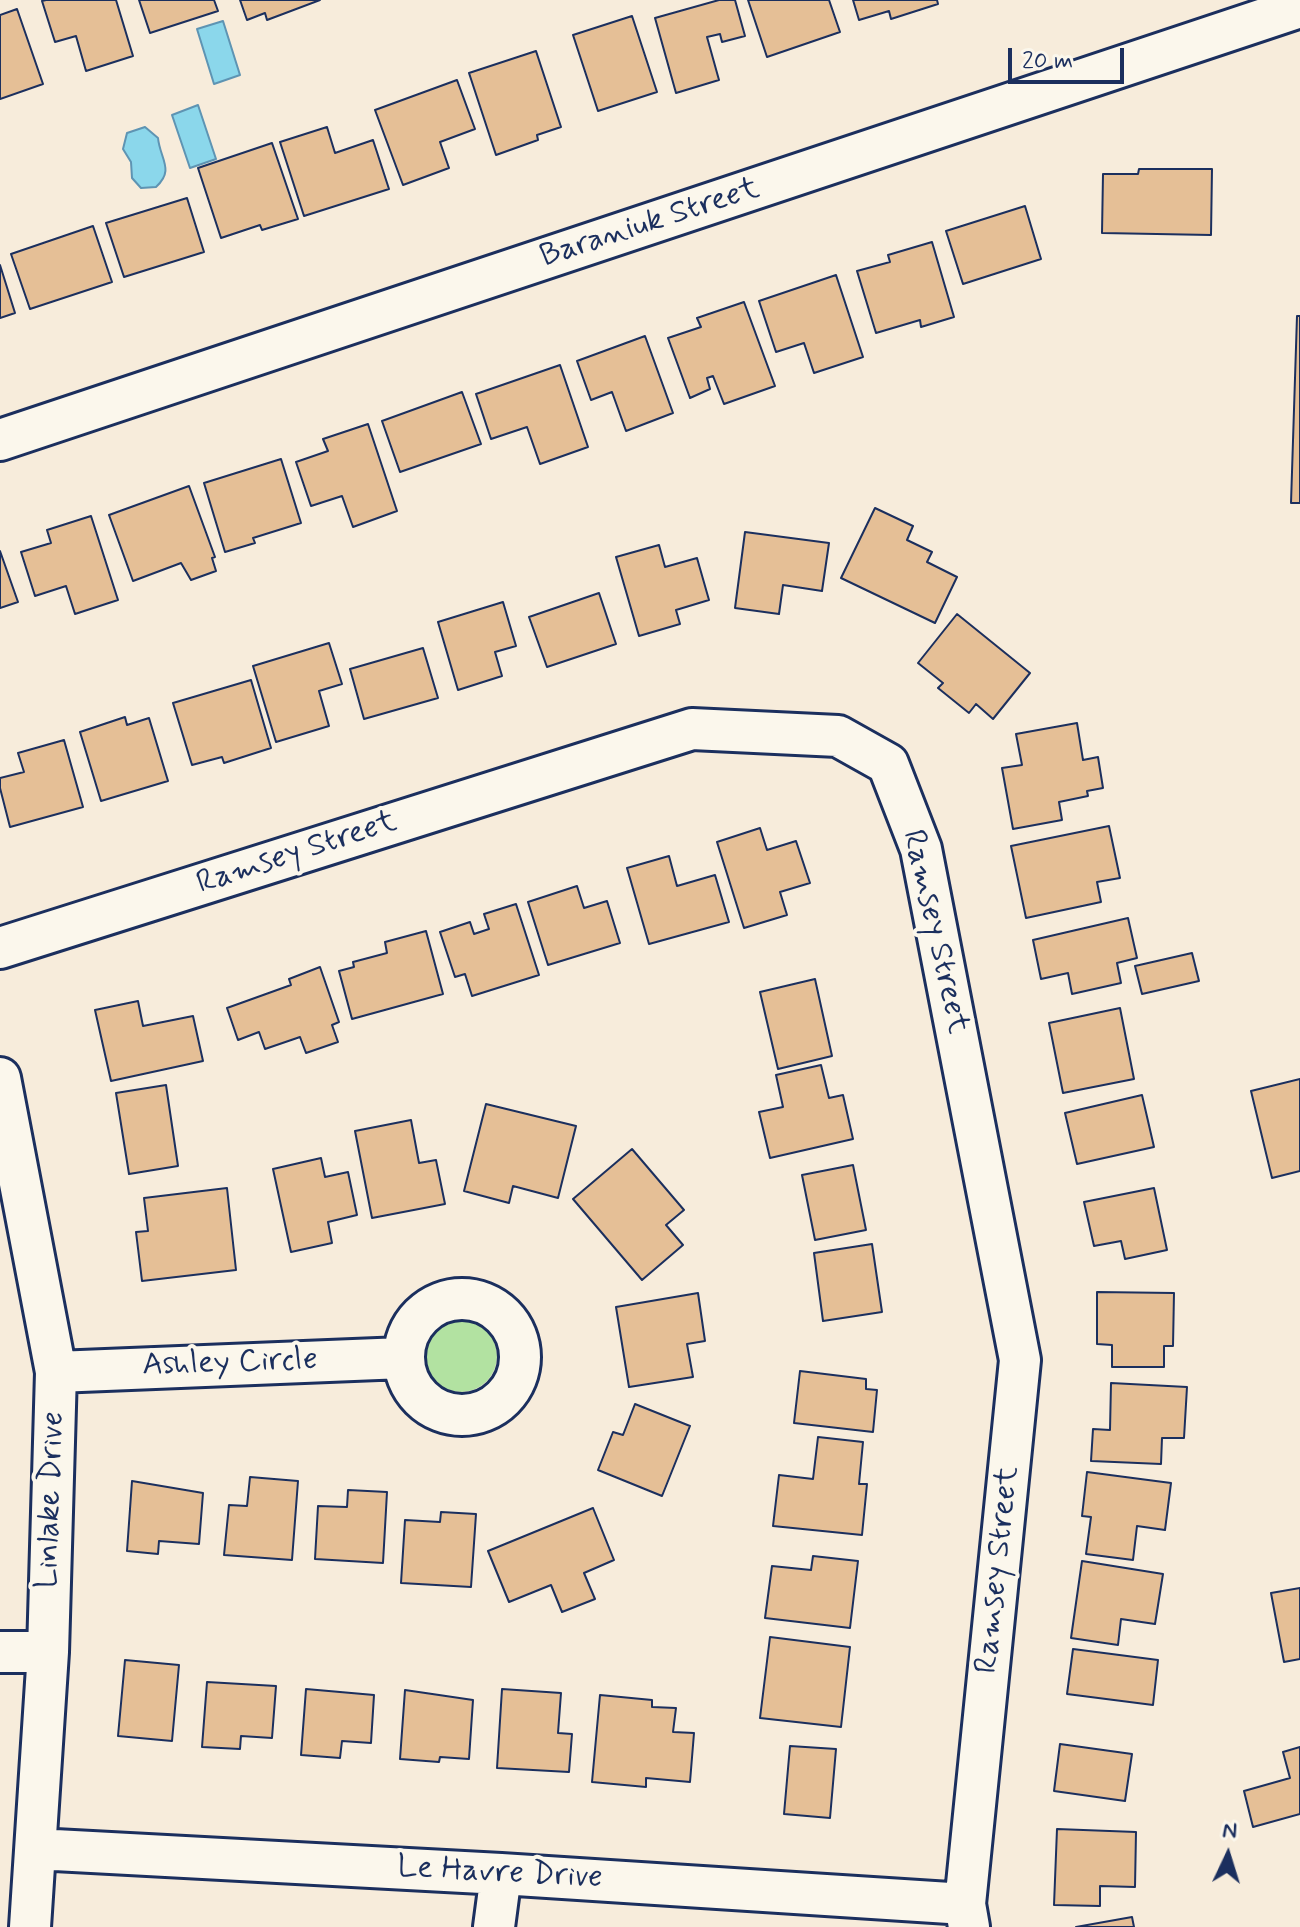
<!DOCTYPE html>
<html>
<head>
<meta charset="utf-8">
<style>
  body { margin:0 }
  #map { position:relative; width:1300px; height:1927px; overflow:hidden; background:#f7ecdb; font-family:Mynerve,sans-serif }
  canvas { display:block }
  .north { position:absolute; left:1188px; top:1815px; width:80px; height:80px; -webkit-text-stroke:6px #fbf7ec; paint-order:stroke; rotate:4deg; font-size:22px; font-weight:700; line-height:32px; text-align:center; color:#1b2f5e }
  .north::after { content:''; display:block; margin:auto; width:28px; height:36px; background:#1b2f5e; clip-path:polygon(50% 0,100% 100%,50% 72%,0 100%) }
  .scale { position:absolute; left:1008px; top:48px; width:116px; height:36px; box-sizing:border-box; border:4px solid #1b2f5e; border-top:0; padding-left:10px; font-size:24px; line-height:28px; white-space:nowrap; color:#1b2f5e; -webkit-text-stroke:6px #fbf7ec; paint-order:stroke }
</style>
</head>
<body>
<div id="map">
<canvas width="1300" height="1927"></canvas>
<div class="north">N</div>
<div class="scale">20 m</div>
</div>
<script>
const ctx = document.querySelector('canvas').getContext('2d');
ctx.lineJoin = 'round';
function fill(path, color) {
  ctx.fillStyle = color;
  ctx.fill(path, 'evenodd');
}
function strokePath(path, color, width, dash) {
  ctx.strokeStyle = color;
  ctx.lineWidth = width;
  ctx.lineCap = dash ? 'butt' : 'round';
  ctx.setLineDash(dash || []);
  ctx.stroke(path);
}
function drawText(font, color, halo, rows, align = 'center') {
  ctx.font = font + ' Mynerve,sans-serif';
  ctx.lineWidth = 8;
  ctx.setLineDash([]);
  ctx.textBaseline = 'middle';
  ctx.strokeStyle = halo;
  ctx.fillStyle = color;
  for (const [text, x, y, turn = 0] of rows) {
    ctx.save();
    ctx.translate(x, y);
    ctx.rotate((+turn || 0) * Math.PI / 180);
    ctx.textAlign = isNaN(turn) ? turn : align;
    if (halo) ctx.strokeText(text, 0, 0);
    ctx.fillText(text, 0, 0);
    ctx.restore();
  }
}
const green = new Path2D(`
  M425 1356a36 36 0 1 1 72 0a36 36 0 1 1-72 0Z`);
const water = new Path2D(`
  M 223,21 L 240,75 L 214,84 L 197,29 Z
  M 198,105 L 216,159 L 190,168 L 172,115 Z
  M 145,127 L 158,138 C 160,159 175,170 156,187 L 141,188 L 132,178 L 131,162 L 123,149 L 127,133 Z`);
const building = new Path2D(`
  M 46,0 L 116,0 L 133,56 L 86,71 L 76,36 L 55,42 L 42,1 Z
  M 139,0 L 214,0 L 218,11 L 150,33 Z
  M 240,0 L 320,0 L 267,20 L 265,13 L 247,20 Z
  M 719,0 L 735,0 L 745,36 L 722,42 L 720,34 L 707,37 L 719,80 L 676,93 L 655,18 Z
  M 748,0 L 829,0 L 840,32 L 767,57 Z
  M 853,0 L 937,0 L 938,4 L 891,19 L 889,11 L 859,20 Z
  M 17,9 L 43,84 L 0,99 L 0,15 Z
  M 632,16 L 657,92 L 598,111 L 573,35 Z
  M 536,51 L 561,127 L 537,135 L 538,140 L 496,155 L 469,73 Z
  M 457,80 L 475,129 L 440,142 L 449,168 L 403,185 L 375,110 Z
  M 327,127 L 335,153 L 373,140 L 389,189 L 304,216 L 280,142 Z
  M 272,143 L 298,219 L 262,230 L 260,225 L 221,238 L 198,168 Z
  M 1139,169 L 1212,169 L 1211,235 L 1102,233 L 1103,174 L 1138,174 Z
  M 187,198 L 204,252 L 124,277 L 106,223 Z
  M 1025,206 L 1041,259 L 963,284 L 946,231 Z
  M 93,226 L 112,282 L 30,309 L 11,254 Z
  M 932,242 L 954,317 L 921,327 L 920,320 L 876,333 L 857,271 L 890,262 L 888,255 Z
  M 0,265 L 15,313 L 0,318 Z
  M 836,275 L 863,357 L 814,373 L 804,343 L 776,352 L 759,301 Z
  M 744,302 L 775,386 L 724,404 L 713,376 L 707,378 L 710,389 L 690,398 L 668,338 L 701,327 L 697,318 Z
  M 1297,316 L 1300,316 L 1300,503 L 1291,503 Z
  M 645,336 L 673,413 L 626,431 L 612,392 L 591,400 L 577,361 Z
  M 560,365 L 588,447 L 540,464 L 527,427 L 491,439 L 476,394 Z
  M 462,392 L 481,444 L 400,472 L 382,421 Z
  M 368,424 L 397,511 L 353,527 L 342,496 L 311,506 L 296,462 L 328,451 L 323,439 Z
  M 281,459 L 301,523 L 253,538 L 255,543 L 225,552 L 204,483 Z
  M 189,486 L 215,557 L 212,558 L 216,571 L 191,580 L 181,563 L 133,581 L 109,515 Z
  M 875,508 L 913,526 L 907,540 L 932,552 L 927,562 L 957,577 L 935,623 L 841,578 Z
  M 91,516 L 118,600 L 75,614 L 66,586 L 35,596 L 21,552 L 51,543 L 47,530 Z
  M 745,532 L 829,543 L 822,591 L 783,585 L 779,614 L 735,608 Z
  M 659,545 L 665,567 L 697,558 L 709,600 L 676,610 L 680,624 L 639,636 L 616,557 Z
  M 0,551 L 18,602 L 0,608 Z
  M 599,593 L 616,644 L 547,667 L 529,617 Z
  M 503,602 L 516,646 L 495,652 L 502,676 L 458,690 L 438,622 Z
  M 957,614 L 1030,673 L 993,719 L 976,704 L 969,713 L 938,688 L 943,683 L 918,663 Z
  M 329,643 L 342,684 L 319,691 L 329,726 L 276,742 L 253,666 Z
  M 423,648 L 438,698 L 364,719 L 350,669 Z
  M 251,680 L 271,748 L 224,763 L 222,757 L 192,765 L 173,703 Z
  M 125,717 L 127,725 L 149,718 L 168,781 L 101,801 L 80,732 Z
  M 1077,723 L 1083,760 L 1098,757 L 1103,788 L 1087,791 L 1088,796 L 1059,802 L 1062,820 L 1013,829 L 1002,768 L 1022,765 L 1016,734 Z
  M 64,740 L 83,807 L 10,827 L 0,788 L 0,778 L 24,772 L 18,753 Z
  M 1109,826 L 1120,878 L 1097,882 L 1101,902 L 1026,918 L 1011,846 Z
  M 760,828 L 767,850 L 796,841 L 810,883 L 780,892 L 787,915 L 744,928 L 717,842 Z
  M 669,856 L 677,886 L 715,875 L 729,922 L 649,944 L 627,868 Z
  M 577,886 L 584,908 L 607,901 L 620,943 L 548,965 L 528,902 Z
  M 516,904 L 539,975 L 472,996 L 465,974 L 455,977 L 440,932 L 470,922 L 474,934 L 489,929 L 484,914 Z
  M 1128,918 L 1137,958 L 1117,963 L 1121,983 L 1072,994 L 1068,973 L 1041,979 L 1033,940 Z
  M 426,931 L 443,994 L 352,1019 L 339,971 L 354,967 L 353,962 L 387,953 L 385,942 Z
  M 1192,953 L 1199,981 L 1142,994 L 1135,966 Z
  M 320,967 L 339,1022 L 332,1025 L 338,1042 L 306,1053 L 300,1037 L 265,1049 L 259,1032 L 238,1040 L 227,1008 L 291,985 L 289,979 Z
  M 815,979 L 832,1056 L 778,1069 L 760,992 Z
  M 138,1001 L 143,1026 L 193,1016 L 203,1061 L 111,1081 L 95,1010 Z
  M 1120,1008 L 1134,1079 L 1063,1093 L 1049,1023 Z
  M 821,1065 L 829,1098 L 843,1095 L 853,1139 L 770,1158 L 759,1112 L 783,1107 L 776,1075 Z
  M 1300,1079 L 1300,1171 L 1272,1178 L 1251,1091 Z
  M 166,1085 L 178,1166 L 129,1174 L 116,1093 Z
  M 1142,1095 L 1154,1147 L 1077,1164 L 1065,1113 Z
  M 486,1104 L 576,1126 L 558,1198 L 513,1186 L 509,1203 L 464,1191 Z
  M 411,1120 L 419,1163 L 436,1160 L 445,1204 L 372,1218 L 355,1131 Z
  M 632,1149 L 684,1210 L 666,1225 L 683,1245 L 642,1280 L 573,1199 Z
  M 321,1158 L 325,1177 L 348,1172 L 357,1215 L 328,1222 L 332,1243 L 291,1252 L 273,1169 Z
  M 853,1165 L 866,1230 L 815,1240 L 802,1175 Z
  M 227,1188 L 236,1270 L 142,1281 L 136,1232 L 148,1231 L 144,1198 Z
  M 1154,1188 L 1167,1250 L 1125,1259 L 1121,1241 L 1094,1246 L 1084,1202 Z
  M 872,1244 L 882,1312 L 823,1321 L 814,1253 Z
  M 1097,1292 L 1174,1293 L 1173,1346 L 1164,1346 L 1164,1367 L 1112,1367 L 1112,1345 L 1097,1344 Z
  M 698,1293 L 705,1341 L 687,1344 L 693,1377 L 629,1387 L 616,1307 Z
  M 800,1371 L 866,1379 L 866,1389 L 877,1390 L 873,1432 L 794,1423 Z
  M 1111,1383 L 1187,1387 L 1184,1438 L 1162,1438 L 1161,1464 L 1091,1461 L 1093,1429 L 1110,1430 Z
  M 635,1404 L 690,1426 L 662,1496 L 598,1470 L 613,1432 L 623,1435 Z
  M 818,1437 L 863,1442 L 859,1484 L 867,1484 L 862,1535 L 773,1526 L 779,1475 L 813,1479 Z
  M 1087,1472 L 1171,1483 L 1165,1530 L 1137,1526 L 1133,1560 L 1086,1554 L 1091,1517 L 1082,1516 Z
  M 250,1477 L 298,1481 L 292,1560 L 224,1555 L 229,1505 L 247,1506 Z
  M 132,1481 L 203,1493 L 199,1544 L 159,1541 L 158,1554 L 127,1551 Z
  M 348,1490 L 387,1492 L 383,1563 L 315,1559 L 318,1506 L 347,1507 Z
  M 593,1508 L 614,1560 L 584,1573 L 595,1599 L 562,1612 L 551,1585 L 509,1602 L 488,1551 Z
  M 441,1512 L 476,1514 L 471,1587 L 401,1583 L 405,1520 L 440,1522 Z
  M 813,1556 L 858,1561 L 850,1628 L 765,1618 L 772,1566 L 811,1570 Z
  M 1082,1561 L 1163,1574 L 1155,1624 L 1121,1619 L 1118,1645 L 1071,1638 Z
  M 1300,1588 L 1300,1659 L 1284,1662 L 1271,1593 Z
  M 770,1637 L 850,1647 L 841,1727 L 760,1718 Z
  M 1073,1649 L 1158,1660 L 1153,1705 L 1067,1694 Z
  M 125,1660 L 179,1665 L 172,1741 L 118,1736 Z
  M 207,1682 L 276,1686 L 272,1738 L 241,1736 L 240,1749 L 202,1747 Z
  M 306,1689 L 374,1695 L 371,1743 L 342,1741 L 340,1758 L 301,1755 Z
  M 502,1689 L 561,1693 L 558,1733 L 572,1734 L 569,1772 L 497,1768 Z
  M 405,1690 L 473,1700 L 469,1759 L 440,1757 L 439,1762 L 400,1759 Z
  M 600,1695 L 652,1700 L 652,1707 L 676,1708 L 673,1732 L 694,1733 L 690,1782 L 646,1778 L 646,1787 L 592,1782 Z
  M 1060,1744 L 1132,1754 L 1125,1801 L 1054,1791 Z
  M 790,1746 L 836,1749 L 830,1818 L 784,1814 Z
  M 1300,1747 L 1300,1814 L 1253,1827 L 1244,1791 L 1290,1778 L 1283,1752 Z
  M 1057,1829 L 1136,1832 L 1135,1887 L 1100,1886 L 1100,1906 L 1054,1905 Z
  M 1132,1917 L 1134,1927 L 1076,1927 Z`);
const minor = new Path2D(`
  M 0,440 L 1300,7
  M 0,948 L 692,729 L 838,736 L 888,764 L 921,849 L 1020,1360 L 965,1904 L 969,1927
  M 0,1078 L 56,1372 L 48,1652 L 30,1927
  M404 1357a58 58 0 1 1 116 0a58 58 0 1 1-116 0Z
  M 56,1372 L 403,1358
  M 0,1652 L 48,1652
  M 36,1849 L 501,1874 L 965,1904
  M 494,1927 L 501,1874`);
const streetNames = [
  ["Baraniuk Street",650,224,-18],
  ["Ramsey Street",297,854,-18],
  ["Ramsey Street",934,932,77],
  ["Ashley Circle",230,1364,-2],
  ["Linlake Drive",52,1500,-88],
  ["Ramsey Street",999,1570,-84],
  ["Le Havre Drive",500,1874,3]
];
fill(green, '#b2e2a1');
fill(water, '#8bd7eb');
strokePath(water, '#5e94b3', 2);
fill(building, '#e5bf96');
strokePath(building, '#1b2f5e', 2);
strokePath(minor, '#1b2f5e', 46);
strokePath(minor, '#fbf7ec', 40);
drawText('32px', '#1b2f5e', '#fbf7ec', streetNames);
</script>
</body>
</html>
